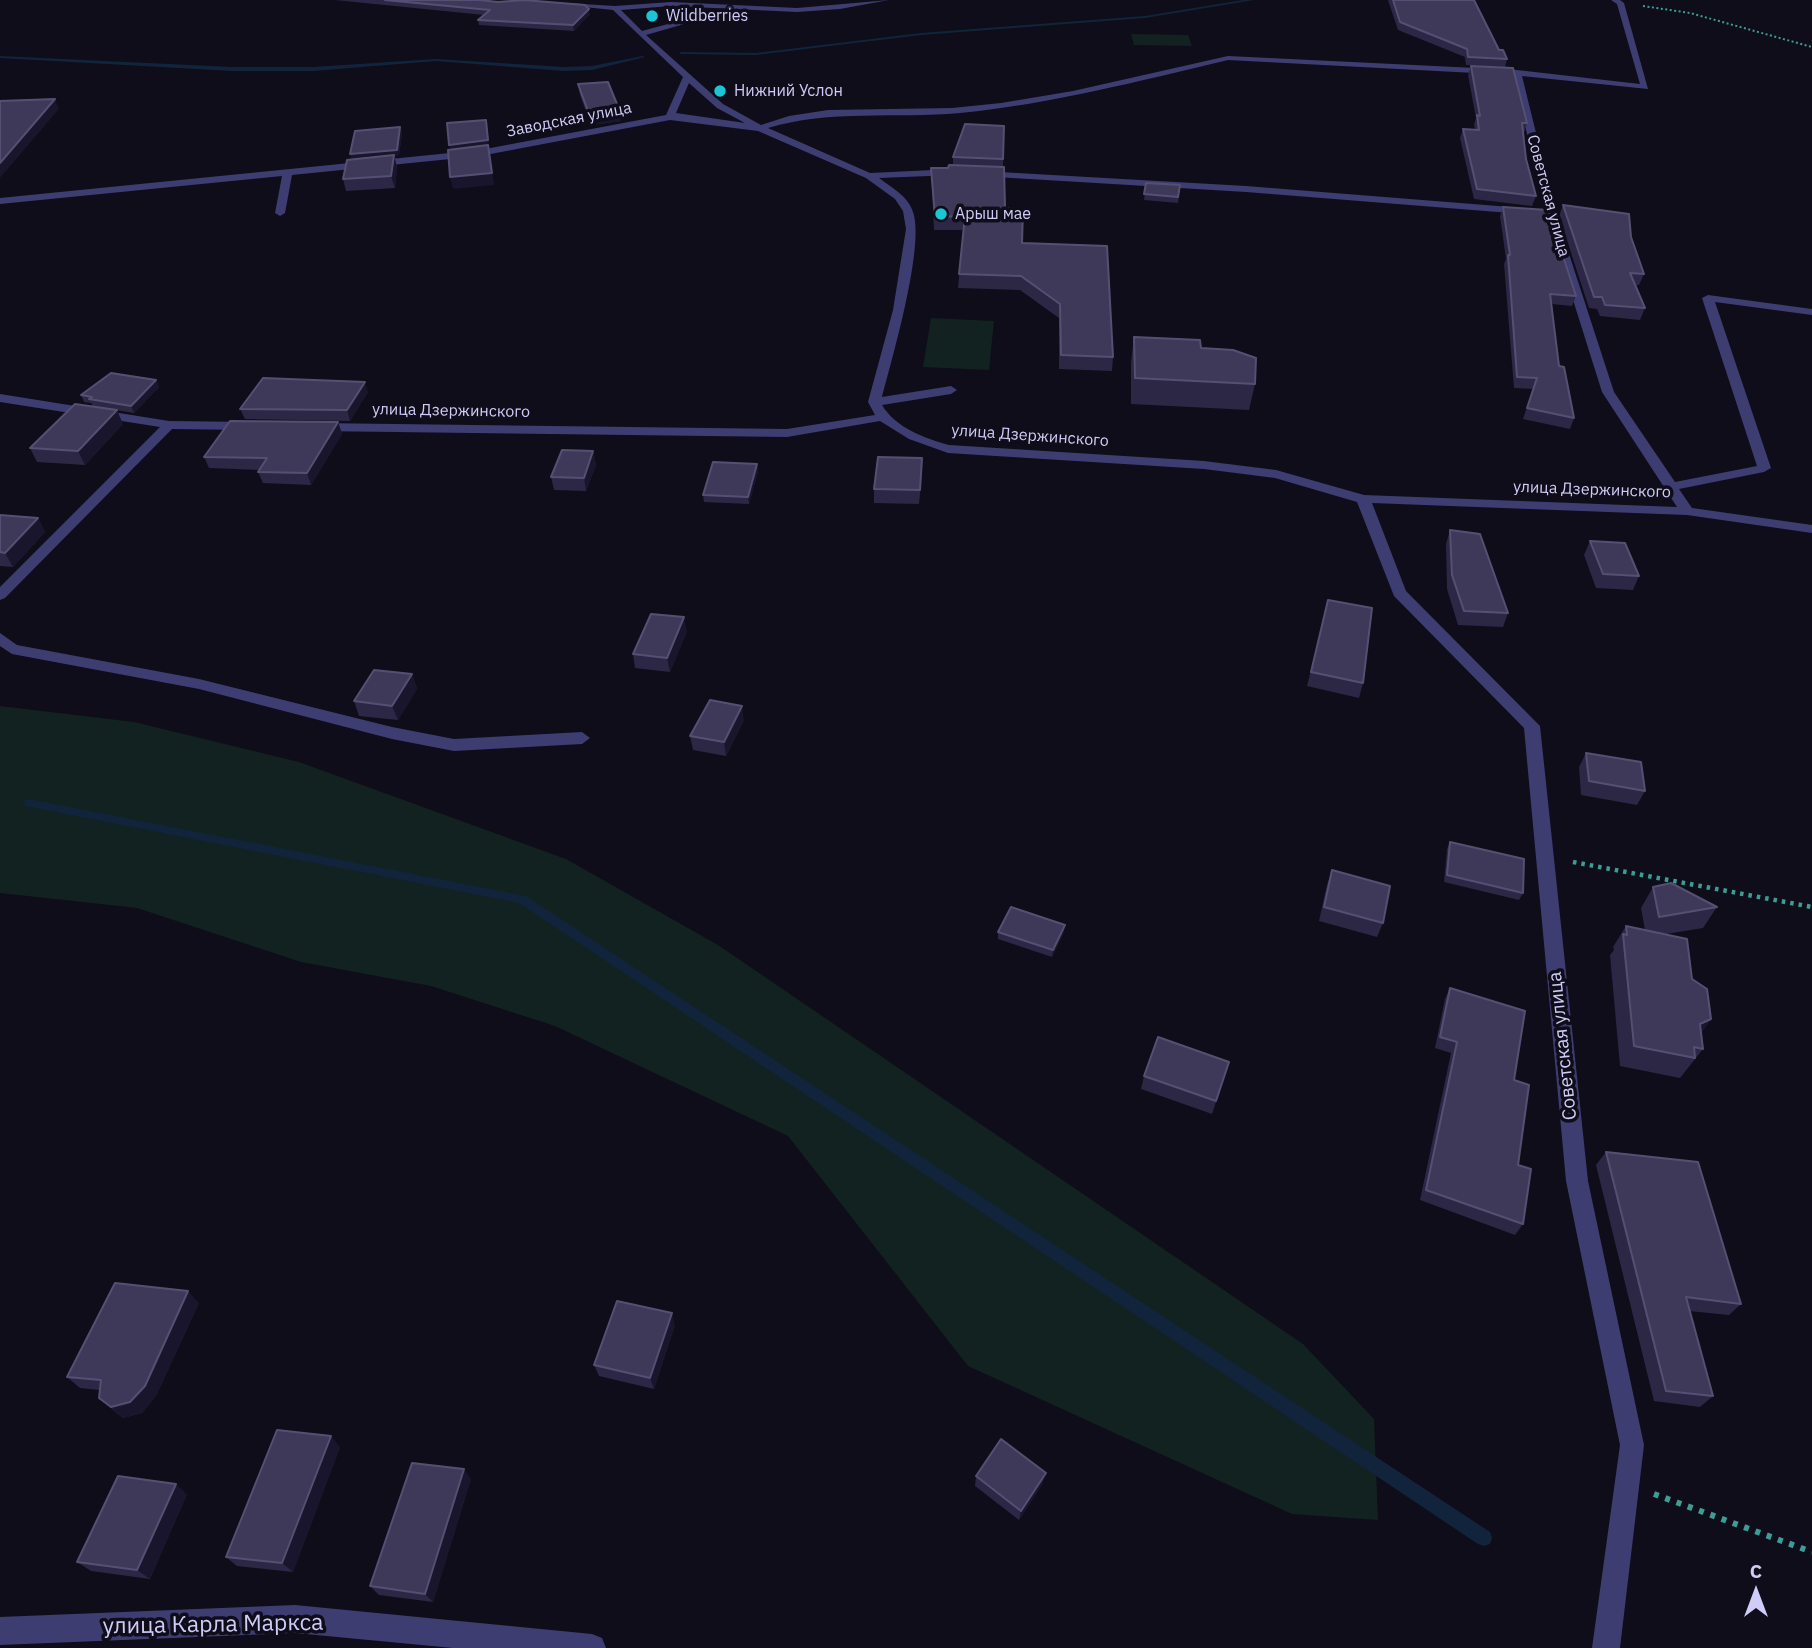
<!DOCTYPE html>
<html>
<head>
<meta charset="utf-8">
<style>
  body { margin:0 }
  #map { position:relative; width:1812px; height:1648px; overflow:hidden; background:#0f0d19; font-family:"IBM Plex Sans",sans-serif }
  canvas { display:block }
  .north { position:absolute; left:1721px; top:1557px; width:70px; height:70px; -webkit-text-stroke:5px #0f0d19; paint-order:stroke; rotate:0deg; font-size:19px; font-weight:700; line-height:28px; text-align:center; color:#d0ccf8 }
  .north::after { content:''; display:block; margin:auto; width:24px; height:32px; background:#d0ccf8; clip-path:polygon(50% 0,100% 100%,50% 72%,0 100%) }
</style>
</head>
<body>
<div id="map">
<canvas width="1812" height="1648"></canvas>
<div class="north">С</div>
</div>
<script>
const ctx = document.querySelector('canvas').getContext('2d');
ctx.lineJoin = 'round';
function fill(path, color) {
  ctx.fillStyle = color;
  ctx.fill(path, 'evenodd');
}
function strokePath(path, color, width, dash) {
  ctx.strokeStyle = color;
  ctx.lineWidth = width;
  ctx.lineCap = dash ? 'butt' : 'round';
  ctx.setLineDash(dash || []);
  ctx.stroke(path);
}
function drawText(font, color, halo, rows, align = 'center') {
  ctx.font = font + ' "IBM Plex Sans",sans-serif';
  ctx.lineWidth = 7;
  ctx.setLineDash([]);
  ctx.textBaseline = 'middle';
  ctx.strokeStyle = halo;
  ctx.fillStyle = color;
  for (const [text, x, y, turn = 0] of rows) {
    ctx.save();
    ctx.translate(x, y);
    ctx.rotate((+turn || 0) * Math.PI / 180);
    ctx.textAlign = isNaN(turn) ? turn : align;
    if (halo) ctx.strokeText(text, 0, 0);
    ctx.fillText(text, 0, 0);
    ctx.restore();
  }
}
const green = new Path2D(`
  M 1131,34 L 1188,35 L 1192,46 L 1134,45 Z
  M 931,318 L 994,321 L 989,370 L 923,367 Z
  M 0,706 L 134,722 L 299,762 L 566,859 L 718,945 L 1303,1344 L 1374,1419 L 1378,1520 L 1292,1514 L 968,1366 L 788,1136 L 555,1026 L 431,986 L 301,962 L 137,908 L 0,893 Z`);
const stream = new Path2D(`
  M 1243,0 L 1254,0 L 1145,18 L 921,35 L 756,55 L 681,54 L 679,53 L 681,52 L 756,53 L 921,33 L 1145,16 Z
  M 0,56 L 232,67 L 313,67 L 436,59 L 564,67 L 592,66 L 643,56 L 645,57 L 592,70 L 564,71 L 436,61 L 313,71 L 232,71 L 0,58 Z
  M 29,799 L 526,896 L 1490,1532 L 1492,1538 L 1490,1544 L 1484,1546 L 1478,1544 L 519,903 L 25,806 L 24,803 L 25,800 Z`);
const pathFar2 = new Path2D(`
  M 1643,6 L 1690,13 L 1812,47`);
const pathFar1 = new Path2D(`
  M 1573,862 L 1812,907`);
const path = new Path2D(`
  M 1654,1494 L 1812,1552`);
const minor = new Path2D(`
  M 516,0 L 615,6 L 671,2 L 797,8 L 889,0 L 840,9 L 797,12 L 671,6 L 621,10 L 642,31 L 716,11 L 716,15 L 646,35 L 723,104 L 761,125 L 789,116 L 828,110 L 952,108 L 1001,103 L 1073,91 L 1228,56 L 1517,70 L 1640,84 L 1617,4 L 1611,0 L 1620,0 L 1624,3 L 1648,89 L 1522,76 L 1556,214 L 1614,392 L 1675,482 L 1757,466 L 1702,298 L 1708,295 L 1812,309 L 1812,315 L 1715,302 L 1771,468 L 1764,472 L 1679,489 L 1692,508 L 1812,525 L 1812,533 L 1687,515 L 1372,503 L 1406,591 L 1540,726 L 1588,1181 L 1644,1445 L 1620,1648 L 1592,1648 L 1620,1445 L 1566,1181 L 1524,728 L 1394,596 L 1357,502 L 1275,478 L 1204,469 L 948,453 L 909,439 L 880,421 L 787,437 L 316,431 L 310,427 L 316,423 L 787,429 L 875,415 L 868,402 L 893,310 L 906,229 L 903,211 L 895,199 L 866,178 L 758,131 L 670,120 L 480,156 L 292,175 L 285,213 L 280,216 L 275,213 L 282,176 L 0,204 L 0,198 L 480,150 L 666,115 L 683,77 L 613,10 ZM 1228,60 L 1513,75 L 1546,214 L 1602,392 L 1677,507 L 1364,495 L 1276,470 L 1204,461 L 949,445 C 924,438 896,428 882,405 L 951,394 L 957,390 L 951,386 L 882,397 C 892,359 925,246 913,212 C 908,196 892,188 879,178 L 954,175 L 959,172 L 954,169 L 870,173 L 768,128 C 831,109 895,119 960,113 C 1051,104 1139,81 1228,60 ZM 689,83 L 717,108 L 745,123 L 676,113 Z
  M 982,171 L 1246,186 L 1523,208 L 1528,211 L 1523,214 L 1246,192 L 979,176 L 977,174 Z
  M 0,394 L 169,421 L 249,422 L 255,426 L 249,430 L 172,429 L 5,598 L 0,600 L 0,587 L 160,427 L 0,402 Z
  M 0,633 L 17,645 L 199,679 L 392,727 L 454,739 L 582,732 L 590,738 L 582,744 L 454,751 L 392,739 L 199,689 L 12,654 L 0,646 Z
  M 295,1605 L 592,1634 L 602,1638 L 606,1648 L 453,1648 L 295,1633 L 0,1645 L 0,1617 Z`);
const wall = new Path2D(`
  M 335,0 L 479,0 L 590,14 L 574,31 L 479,25 L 478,20 L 484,15 Z
  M 1388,0 L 1474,0 L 1499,50 L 1507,59 L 1505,67 L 1466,65 L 1465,57 L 1398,30 Z
  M 1471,66 L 1527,123 L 1524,133 L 1526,159 L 1536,196 L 1532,206 L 1474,199 L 1460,138 L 1463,129 L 1475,129 L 1474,125 L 1476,118 L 1468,75 Z
  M 578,84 L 621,121 L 591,125 L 580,95 Z
  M 1004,126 L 1003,167 L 1005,208 L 1022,243 L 1113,357 L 1112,371 L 1059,369 L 1059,318 L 1020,290 L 958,288 L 963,230 L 934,230 L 931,168 L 948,168 L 953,165 L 953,157 Z
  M 400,127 L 402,133 L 399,155 L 394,156 L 397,167 L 395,188 L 346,191 L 343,179 L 352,159 L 350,154 Z
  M 1146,183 L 1180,185 L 1178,203 L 1144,200 Z
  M 1563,205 L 1631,237 L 1644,274 L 1639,285 L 1635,285 L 1645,308 L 1640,320 L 1600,316 L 1597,309 L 1589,308 L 1559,216 Z
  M 1503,207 L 1576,296 L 1572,306 L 1552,304 L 1559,366 L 1574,418 L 1570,429 L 1523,419 L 1533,389 L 1514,388 L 1504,264 L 1506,259 L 1500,216 Z
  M 1134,337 L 1201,348 L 1255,384 L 1249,410 L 1131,404 L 1131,362 Z
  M 156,380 L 159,387 L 134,413 L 93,406 L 91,403 L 84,402 L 81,395 Z
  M 368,392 L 350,421 L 245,419 L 240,409 Z
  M 338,422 L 342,434 L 311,485 L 263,483 L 258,472 L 260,470 L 209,468 L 204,457 Z
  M 123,424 L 85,465 L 37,462 L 30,448 Z
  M 593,451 L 596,465 L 586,491 L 554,490 L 551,477 Z
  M 757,464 L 758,471 L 749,504 L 704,502 L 703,495 Z
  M 922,472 L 919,504 L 874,503 L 874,489 Z
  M 0,515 L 38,518 L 45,532 L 13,567 L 0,566 Z
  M 1450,530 L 1508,613 L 1503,627 L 1458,625 L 1447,589 L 1446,544 Z
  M 1590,541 L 1639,576 L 1633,590 L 1596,588 L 1584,555 Z
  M 1328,600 L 1363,683 L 1359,698 L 1307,686 Z
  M 687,631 L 670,672 L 635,668 L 633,654 Z
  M 412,674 L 417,689 L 398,720 L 359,716 L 354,701 Z
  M 744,720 L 726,756 L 693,750 L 690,736 Z
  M 1586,753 L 1645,791 L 1637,805 L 1581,795 L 1579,767 Z
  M 1450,842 L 1523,893 L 1519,900 L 1444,882 L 1447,849 Z
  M 1332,870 L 1383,923 L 1377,937 L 1319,921 L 1327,885 Z
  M 1653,887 L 1717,907 L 1703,928 L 1666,934 L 1692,979 L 1711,1019 L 1701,1033 L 1703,1049 L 1680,1078 L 1620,1066 L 1610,955 L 1614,950 L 1613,947 L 1626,926 L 1645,930 L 1641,908 Z
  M 998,932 L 1064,932 L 1052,957 L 998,939 Z
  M 1450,988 L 1514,1080 L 1518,1165 L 1523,1224 L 1515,1235 L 1420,1200 L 1451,1053 L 1435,1048 L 1445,999 Z
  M 1229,1062 L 1212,1114 L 1141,1089 L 1144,1076 Z
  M 1606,1152 L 1741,1304 L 1729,1315 L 1689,1311 L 1713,1396 L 1700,1407 L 1654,1401 L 1596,1165 Z
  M 199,1303 L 156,1396 L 142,1413 L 123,1418 L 99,1398 L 100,1390 L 80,1388 L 67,1377 Z
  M 675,1325 L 654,1389 L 599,1376 L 594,1365 Z
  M 340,1447 L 293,1572 L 237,1566 L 226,1557 Z
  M 976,1476 L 1043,1483 L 1019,1520 L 975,1486 Z
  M 471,1479 L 433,1602 L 379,1595 L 370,1586 Z
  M 187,1494 L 150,1579 L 91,1571 L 77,1562 Z`);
const shadedWall = new Path2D(`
  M 589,9 L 590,14 L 574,31 L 573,25 Z
  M 55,99 L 59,109 L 0,178 L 0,163 Z
  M 619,109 L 621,121 L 591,125 L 589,114 Z
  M 487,125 L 489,146 L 494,185 L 453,189 L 450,177 L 450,150 L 449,145 Z
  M 400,127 L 402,133 L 399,155 L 394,156 L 397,167 L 395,188 L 391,176 L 352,160 L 350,154 Z
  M 156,380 L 159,387 L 134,413 L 131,406 Z
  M 365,382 L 368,392 L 350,421 L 347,410 Z
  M 117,410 L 123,424 L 85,465 L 78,451 Z
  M 338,422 L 342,434 L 311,485 L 307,473 Z
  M 593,451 L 596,465 L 586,491 L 584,478 Z
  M 757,464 L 758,471 L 749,504 L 748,497 Z
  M 38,518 L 45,532 L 13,567 L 5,553 Z
  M 684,617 L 687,631 L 670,672 L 667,658 Z
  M 412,674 L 417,689 L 398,720 L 392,706 Z
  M 742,706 L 744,720 L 726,756 L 724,742 Z
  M 1065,925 L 1064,932 L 1052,957 L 1053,950 Z
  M 1711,1019 L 1696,1039 L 1700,1024 Z
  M 188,1291 L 199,1303 L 156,1396 L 142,1413 L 123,1418 L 111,1407 Z
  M 672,1313 L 675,1325 L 654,1389 L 650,1378 Z
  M 331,1436 L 340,1447 L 293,1572 L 282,1563 Z
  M 464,1469 L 471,1479 L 433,1602 L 425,1594 Z
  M 1046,1473 L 1043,1483 L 1019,1520 L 1021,1511 Z
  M 176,1484 L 187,1494 L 150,1579 L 137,1570 Z`);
const building = new Path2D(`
  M 385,0 L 479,0 L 498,2 L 524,0 L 585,5 L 589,9 L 573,25 L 478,20 L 490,10 Z
  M 1393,0 L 1474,0 L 1499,50 L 1503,50 L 1507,59 L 1468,57 L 1467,49 L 1400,22 Z
  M 1471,66 L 1513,68 L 1527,123 L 1522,123 L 1526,159 L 1536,196 L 1477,189 L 1463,129 L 1479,130 L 1477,115 L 1480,116 Z
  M 608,82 L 619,109 L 589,114 L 578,84 Z
  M 55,99 L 0,163 L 0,101 Z
  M 486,120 L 488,140 L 449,145 L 447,123 Z
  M 965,124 L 1004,126 L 1003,159 L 953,157 Z
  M 400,127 L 397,150 L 350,154 L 355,131 Z
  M 488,145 L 492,173 L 450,177 L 448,150 Z
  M 394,155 L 391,176 L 343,179 L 347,160 Z
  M 949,165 L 1004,167 L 1005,208 L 1023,209 L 1022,243 L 1107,246 L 1113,357 L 1061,355 L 1060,304 L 1021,276 L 959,274 L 965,216 L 935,217 L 931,168 L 948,168 Z
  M 1146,183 L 1180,185 L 1178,197 L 1144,194 Z
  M 1563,205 L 1629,214 L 1631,237 L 1644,274 L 1630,273 L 1645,308 L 1605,305 L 1602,297 L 1594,297 Z
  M 1503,207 L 1548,210 L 1576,296 L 1550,294 L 1559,366 L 1564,367 L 1574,418 L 1527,408 L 1537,378 L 1517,377 L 1508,255 L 1510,255 Z
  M 1134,337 L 1200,340 L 1201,348 L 1233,350 L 1256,358 L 1255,384 L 1135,378 Z
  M 111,373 L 156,380 L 131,406 L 89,399 L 92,397 L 81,395 Z
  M 263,378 L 365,382 L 347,410 L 240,409 Z
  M 75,404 L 117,410 L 78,451 L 30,448 Z
  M 230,421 L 338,422 L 307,473 L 258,472 L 267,458 L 204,457 Z
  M 562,450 L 593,451 L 584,478 L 551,477 Z
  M 878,457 L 922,458 L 920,490 L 874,489 Z
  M 713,462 L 757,464 L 748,497 L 703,495 Z
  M 0,515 L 38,518 L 5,553 L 0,552 Z
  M 1450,530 L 1480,534 L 1508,613 L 1464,611 L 1452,575 Z
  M 1590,541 L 1625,543 L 1639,576 L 1603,574 Z
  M 1328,600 L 1372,608 L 1363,683 L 1311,672 Z
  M 651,614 L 684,617 L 667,658 L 633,654 Z
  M 374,670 L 412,674 L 392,706 L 354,701 Z
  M 710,700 L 742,706 L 724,742 L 690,736 Z
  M 1586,753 L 1641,762 L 1645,791 L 1589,781 Z
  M 1450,842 L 1524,859 L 1523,893 L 1447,875 Z
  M 1332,870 L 1390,886 L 1383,923 L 1324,907 Z
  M 1671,883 L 1717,907 L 1659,917 L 1653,887 Z
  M 1011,907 L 1065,925 L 1053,950 L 998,932 Z
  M 1626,926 L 1687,939 L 1692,979 L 1707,989 L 1711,1019 L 1700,1024 L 1703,1049 L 1694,1047 L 1695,1058 L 1634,1046 L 1623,934 L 1627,935 Z
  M 1450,988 L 1525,1011 L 1514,1080 L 1529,1085 L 1518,1165 L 1531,1169 L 1523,1224 L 1426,1190 L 1457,1042 L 1440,1037 Z
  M 1158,1037 L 1229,1062 L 1216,1101 L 1144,1076 Z
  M 1606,1152 L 1698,1162 L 1741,1304 L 1686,1297 L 1713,1396 L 1666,1391 Z
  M 115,1283 L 188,1291 L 145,1386 L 130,1402 L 111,1407 L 99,1398 L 101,1380 L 67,1377 Z
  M 617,1301 L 672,1313 L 650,1378 L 594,1365 Z
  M 277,1430 L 331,1436 L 282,1563 L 226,1557 Z
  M 1001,1439 L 1046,1473 L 1021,1511 L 976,1476 Z
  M 412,1463 L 464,1469 L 425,1594 L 370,1586 Z
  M 118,1476 L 176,1484 L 137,1570 L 77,1562 Z`);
const markers = [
  [652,16,7,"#1cc5d4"],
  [720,91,7,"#1cc5d4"],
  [941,214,7,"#1cc5d4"]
];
const farPoinames = [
  ["Wildberries",666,16],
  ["Нижний Услон",734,91],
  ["Арыш мае",955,214]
];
const farStreetnames = [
  ["Заводская улица",569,120,-11],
  ["Советская улица",1548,196,75],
  ["улица Дзержинского",451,411,1],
  ["улица Дзержинского",1030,436,4],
  ["улица Дзержинского",1592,490,2]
];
const streetNames = [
  ["Советская улица",1563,1046,-96]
];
const nearStreetnames = [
  ["улица Карла Маркса",213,1625,-1]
];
fill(green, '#112221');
fill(stream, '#12243c');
strokePath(pathFar2, '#3b9d95', 2, [2, 2.5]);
strokePath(pathFar1, '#3b9d95', 4.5, [3.5, 5]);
strokePath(path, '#3b9d95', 6, [5, 7]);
fill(minor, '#3e3d72');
fill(wall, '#2c2745');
fill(shadedWall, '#19152c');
fill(building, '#3e3959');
strokePath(building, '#555072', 2);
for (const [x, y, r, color] of markers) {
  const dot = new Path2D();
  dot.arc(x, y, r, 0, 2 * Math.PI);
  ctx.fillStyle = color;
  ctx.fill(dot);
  strokePath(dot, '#0f0d19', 2.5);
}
drawText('16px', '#d0ccf8', '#0f0d19', farPoinames, 'left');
drawText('16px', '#d0ccf8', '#0f0d19', farStreetnames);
drawText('19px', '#d0ccf8', '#0f0d19', streetNames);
drawText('23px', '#d0ccf8', '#0f0d19', nearStreetnames);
</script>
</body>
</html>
